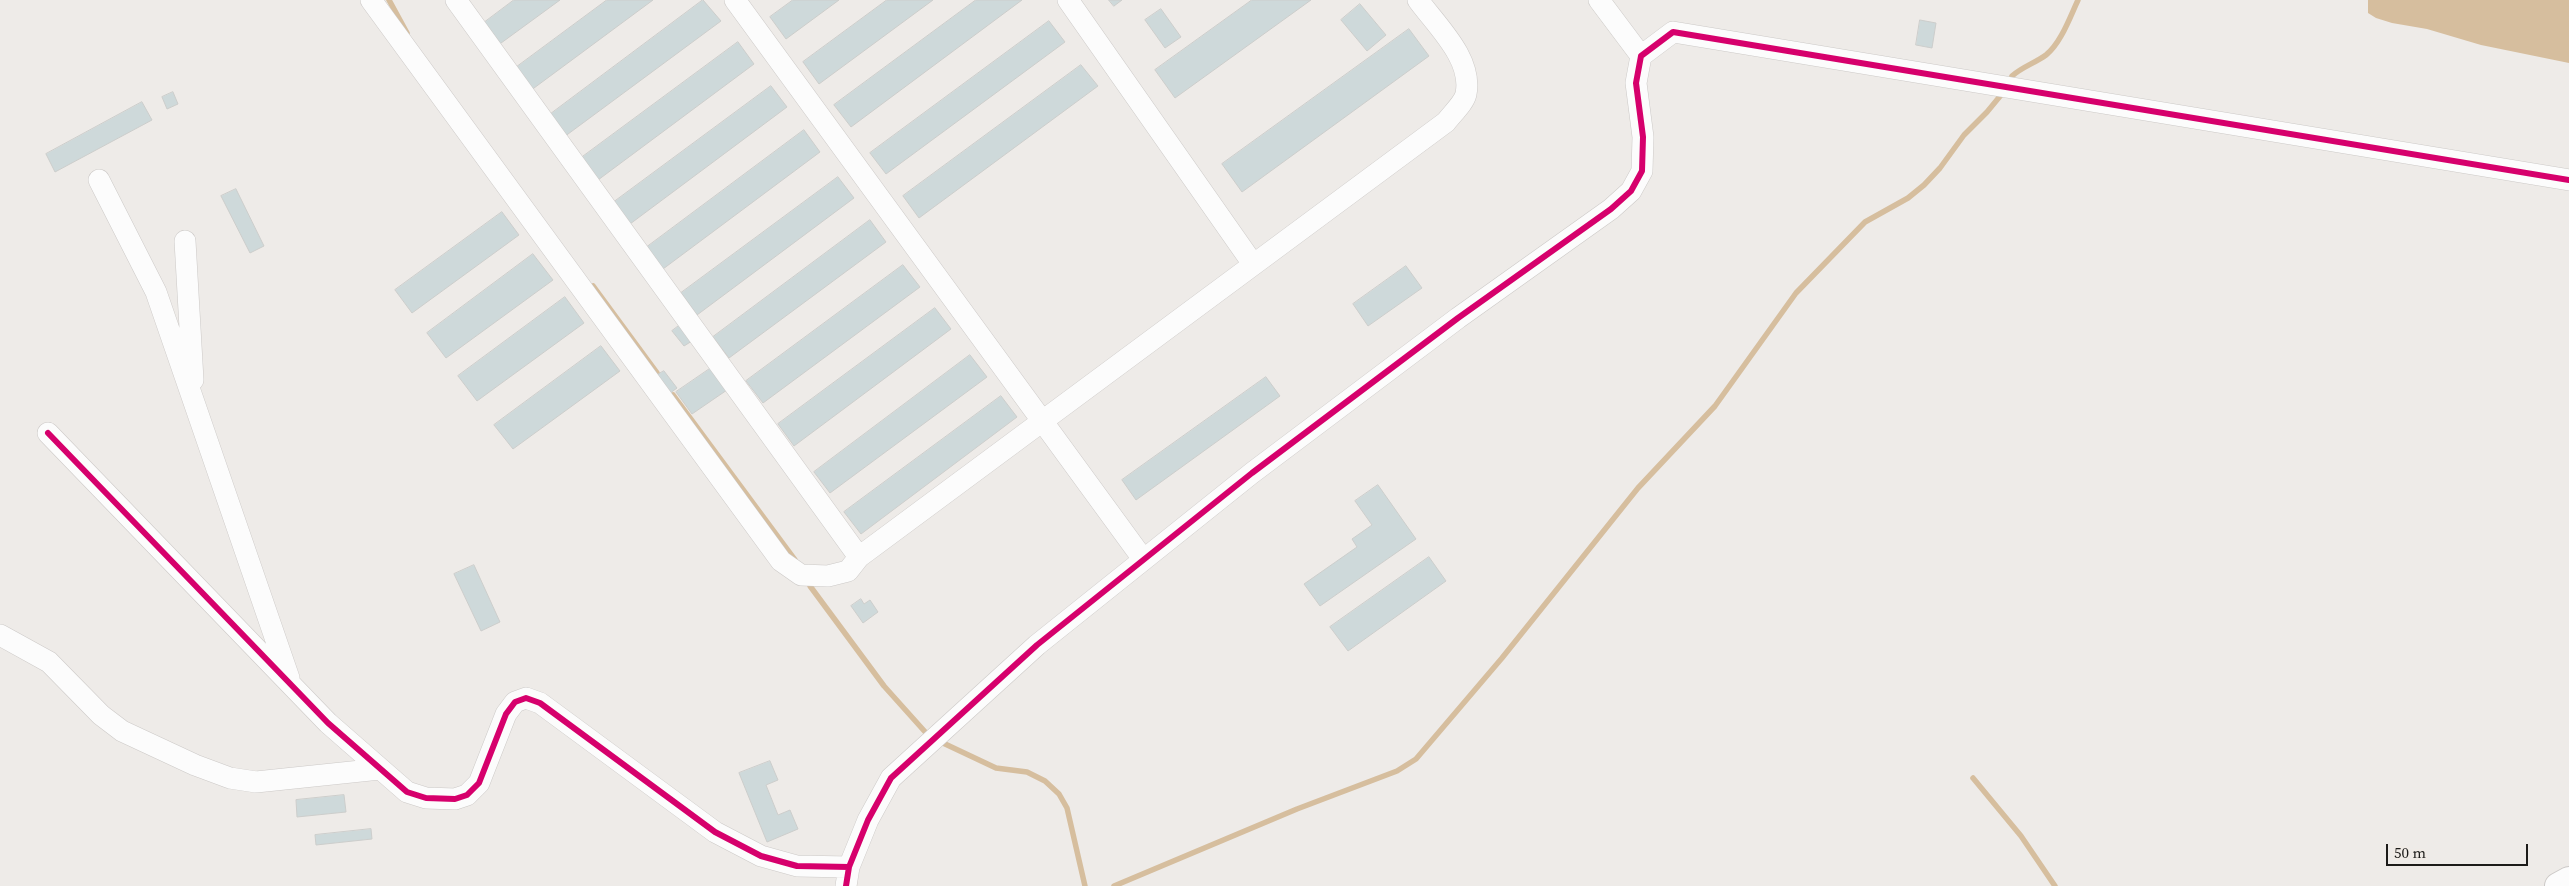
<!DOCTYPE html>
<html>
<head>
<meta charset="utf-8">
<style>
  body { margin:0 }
  #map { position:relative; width:2569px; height:886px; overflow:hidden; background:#eeebe8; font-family:"Source Serif 4",serif }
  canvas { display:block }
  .scale { position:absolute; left:2386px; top:844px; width:142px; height:22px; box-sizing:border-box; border:2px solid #1c1b19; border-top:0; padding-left:6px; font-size:15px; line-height:18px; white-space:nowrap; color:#1c1b19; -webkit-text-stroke:4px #f0ebe6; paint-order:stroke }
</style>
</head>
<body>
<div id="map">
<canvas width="2569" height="886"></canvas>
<div class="scale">50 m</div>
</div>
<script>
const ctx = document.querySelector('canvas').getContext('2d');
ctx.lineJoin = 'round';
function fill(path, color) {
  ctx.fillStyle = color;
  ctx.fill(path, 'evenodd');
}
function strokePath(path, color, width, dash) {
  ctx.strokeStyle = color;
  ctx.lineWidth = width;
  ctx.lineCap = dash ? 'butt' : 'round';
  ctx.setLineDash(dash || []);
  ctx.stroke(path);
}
const water = new Path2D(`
  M 2368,0 L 2569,0 L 2569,63 L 2481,45 L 2427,29 L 2392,23 L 2376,18 L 2368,13 Z`);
const stream = new Path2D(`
  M 389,0 L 407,33
  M 2012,76 C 2022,67 2035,63 2046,55 C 2061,43 2070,17 2078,0
  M 593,286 L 657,373
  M 673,395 L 795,560
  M 810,586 L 884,686 L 927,734
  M 943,743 L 996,768 L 1027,772 L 1045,781 L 1059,794 L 1067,808 L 1085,886
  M 1973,778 L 2021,836 L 2055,886
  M 1114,886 L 1297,809 L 1397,771 L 1416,759 L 1502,658 L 1638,488 L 1715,406 L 1796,293 L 1865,222 L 1908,198 L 1924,185 L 1940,168 L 1964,135 L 1987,112 L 2001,95`);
const building = new Path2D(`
  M 514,0 L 560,0 L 497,46 L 481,25 Z
  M 607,0 L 653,0 L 530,91 L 514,69 Z
  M 703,0 L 721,21 L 564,137 L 548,116 Z
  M 793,0 L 839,0 L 786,39 L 770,17 Z
  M 887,0 L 933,0 L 819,84 L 803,62 Z
  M 976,0 L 1022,0 L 851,127 L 834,105 Z
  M 1109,0 L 1122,0 L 1114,6 Z
  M 1252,0 L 1311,0 L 1175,98 L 1155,70 Z
  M 1360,4 L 1386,35 L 1367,51 L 1341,20 Z
  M 1161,9 L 1181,37 L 1165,48 L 1145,20 Z
  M 1920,20 L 1936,23 L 1932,48 L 1916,45 Z
  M 1049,21 L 1065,42 L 886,174 L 870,153 Z
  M 1409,29 L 1429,56 L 1242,192 L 1222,164 Z
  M 738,42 L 754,64 L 598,180 L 581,158 Z
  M 1081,65 L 1098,86 L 919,218 L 903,196 Z
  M 771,86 L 787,107 L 630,224 L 614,202 Z
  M 173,92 L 178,104 L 167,109 L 162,97 Z
  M 142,102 L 152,120 L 55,172 L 46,154 Z
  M 804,130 L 820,152 L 663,269 L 647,247 Z
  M 838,177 L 854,198 L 697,315 L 681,293 Z
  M 236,189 L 264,246 L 250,253 L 221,196 Z
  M 502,212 L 519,235 L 412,313 L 395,290 Z
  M 870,220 L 886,242 L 729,358 L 713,337 Z
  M 533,254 L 553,280 L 446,358 L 427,333 Z
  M 903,265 L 920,287 L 763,403 L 746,381 Z
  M 1406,266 L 1422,288 L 1368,326 L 1353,304 Z
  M 565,297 L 584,323 L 477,401 L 458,376 Z
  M 935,308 L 951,329 L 794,446 L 778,424 Z
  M 680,325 L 692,341 L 684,346 L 672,331 Z
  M 601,346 L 620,371 L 513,449 L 494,425 Z
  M 970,355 L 987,377 L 830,493 L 814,472 Z
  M 711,368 L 727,390 L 692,414 L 676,392 Z
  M 664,371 L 677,388 L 665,397 L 652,378 Z
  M 1266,377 L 1280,396 L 1136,500 L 1122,480 Z
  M 1001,396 L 1017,417 L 861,534 L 844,512 Z
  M 1378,485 L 1416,539 L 1320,606 L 1304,584 L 1357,547 L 1352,539 L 1372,525 L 1355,501 Z
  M 1429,557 L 1446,581 L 1348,651 L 1330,627 Z
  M 474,565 L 500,622 L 481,631 L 454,574 Z
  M 861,599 L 864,604 L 870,600 L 878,612 L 863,623 L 851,606 Z
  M 770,761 L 778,780 L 766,785 L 778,815 L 790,810 L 798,829 L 767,842 L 739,773 Z
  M 344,795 L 346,812 L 297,817 L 296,800 Z
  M 371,829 L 372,839 L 316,845 L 315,835 Z`);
const minor = new Path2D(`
  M 371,0 L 781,561 L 801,575 L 828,576 L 848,571 L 859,557 L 1446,122 C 1452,114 1464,103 1466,94 C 1473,59 1437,26 1418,0
  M 456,0 L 859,557
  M 735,0 L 1143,559
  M 1068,0 L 1253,264
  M 1599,0 L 1641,56
  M 99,180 L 156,292 L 289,678
  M 185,241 L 193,380
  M 48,433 L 328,723 L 407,792 L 426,798 L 455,799 L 467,795 L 479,783 L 506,714 L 515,702 L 526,698 L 540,703 L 715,832 L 761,856 L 797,866 L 849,867
  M 0,635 L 49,662 L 101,715 L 122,731 L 195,765 L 230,778 L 256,782 L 380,769
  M 846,886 L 849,867 L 868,820 L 891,778 L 1037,645 L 1252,473 L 1458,318 L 1611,209 L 1631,191 L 1642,171 L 1643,137 L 1636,83 L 1641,56 L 1673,32 L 2569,180`);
const major = new Path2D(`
  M 2558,886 L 2569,880`);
const cycleway = new Path2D(`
  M 48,433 L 328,723 L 407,792 L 426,798 L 455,799 L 467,795 L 479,783 L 506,714 L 515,702 L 526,698 L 540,703 L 715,832 L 761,856 L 797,866 L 849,867
  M 846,886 L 849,867 L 868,820 L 891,778 L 1037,645 L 1252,473 L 1458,318 L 1611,209 L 1631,191 L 1642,171 L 1643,137 L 1636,83 L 1641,56 L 1673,32 L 2569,180`);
fill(water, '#d6be9e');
strokePath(stream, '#d6be9e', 5.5);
fill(building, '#ced9da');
strokePath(building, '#cccdcb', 1);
strokePath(minor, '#ccc9c7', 22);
strokePath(major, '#ccc9c7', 28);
strokePath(minor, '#fcfcfc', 21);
strokePath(major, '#fcfcfc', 26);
strokePath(cycleway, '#d6006c', 6);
</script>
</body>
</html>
